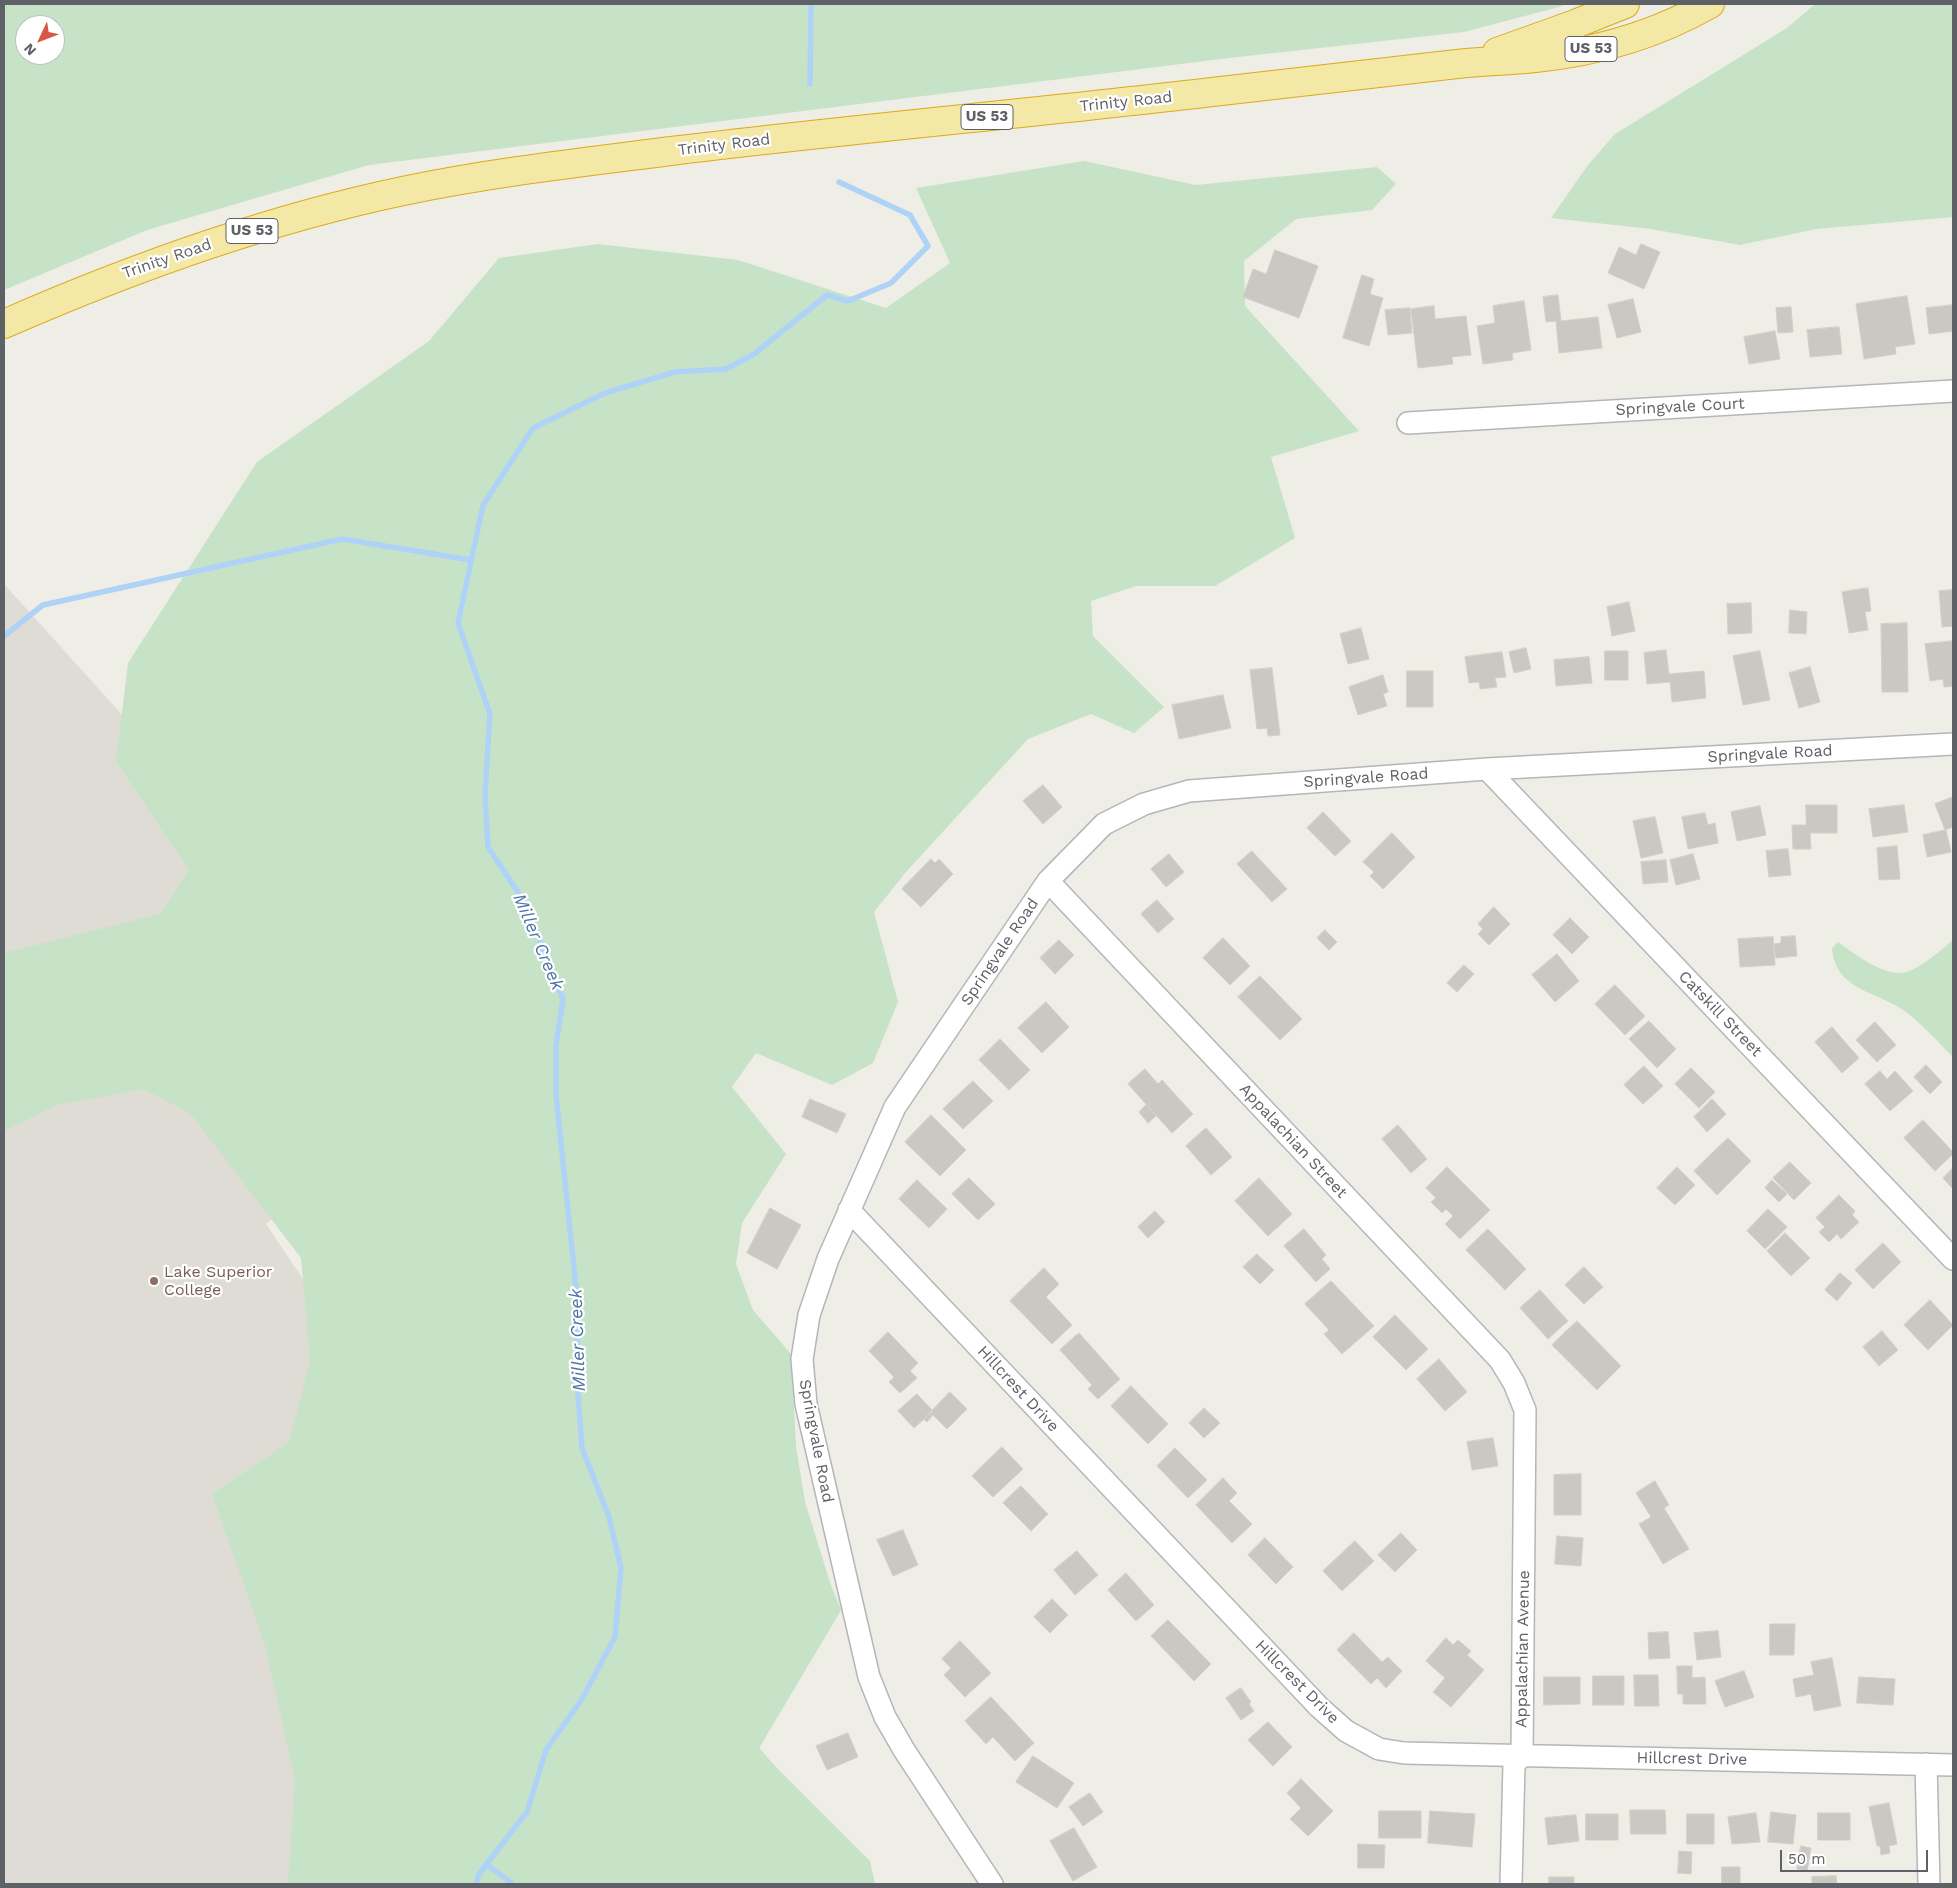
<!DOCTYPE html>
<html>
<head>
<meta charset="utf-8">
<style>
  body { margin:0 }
  #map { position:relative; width:1957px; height:1888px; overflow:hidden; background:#eeede6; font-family:"Work Sans",sans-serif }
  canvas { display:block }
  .frame { position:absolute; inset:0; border:5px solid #5e6165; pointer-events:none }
  .north { position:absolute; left:15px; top:15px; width:50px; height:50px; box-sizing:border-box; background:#fff; border:1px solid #bfc0c1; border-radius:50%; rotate:227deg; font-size:14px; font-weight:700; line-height:20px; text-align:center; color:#5e6165 }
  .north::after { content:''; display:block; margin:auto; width:18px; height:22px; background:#d75844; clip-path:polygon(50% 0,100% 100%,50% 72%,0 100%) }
  .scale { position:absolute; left:1780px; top:1850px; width:148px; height:22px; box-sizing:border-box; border:2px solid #5e6165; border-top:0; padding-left:6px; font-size:15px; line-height:18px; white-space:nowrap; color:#5e6165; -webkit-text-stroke:4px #fff; paint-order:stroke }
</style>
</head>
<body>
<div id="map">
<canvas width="1957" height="1888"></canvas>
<div class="frame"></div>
<div class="north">N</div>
<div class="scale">50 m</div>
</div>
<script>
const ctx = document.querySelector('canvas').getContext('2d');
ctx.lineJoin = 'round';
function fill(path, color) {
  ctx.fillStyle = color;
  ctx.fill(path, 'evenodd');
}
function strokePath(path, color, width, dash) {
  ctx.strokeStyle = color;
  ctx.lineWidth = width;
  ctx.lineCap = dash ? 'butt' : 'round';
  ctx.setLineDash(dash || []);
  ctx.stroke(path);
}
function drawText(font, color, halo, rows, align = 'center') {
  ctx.font = font + ' "Work Sans",sans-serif';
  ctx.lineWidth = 4.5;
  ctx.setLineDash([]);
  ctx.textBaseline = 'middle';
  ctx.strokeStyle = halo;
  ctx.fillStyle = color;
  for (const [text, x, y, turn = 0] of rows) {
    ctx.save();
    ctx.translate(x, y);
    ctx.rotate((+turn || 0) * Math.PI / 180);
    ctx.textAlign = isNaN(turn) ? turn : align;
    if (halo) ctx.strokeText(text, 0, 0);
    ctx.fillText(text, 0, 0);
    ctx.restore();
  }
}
const education = new Path2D(`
  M 4,584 L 358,976 L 385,1119 L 266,1224 L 454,1505 L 683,1339 L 791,1354 L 796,1448 L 805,1502 L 830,1583 L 841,1610 L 759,1748 L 774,1765 L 671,1884 L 4,1884 Z`);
const green = new Path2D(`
  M 4,4 L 1566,4 L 1559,7 L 1464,32 L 1229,58 L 369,165 L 147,230 L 4,290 ZM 25,25 L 55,25 L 55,55 L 25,55 Z
  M 1815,4 L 1953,4 L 1953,217 L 1816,229 L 1740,245 L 1651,229 L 1551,218 L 1588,165 L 1615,134 L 1787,28 Z
  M 1084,161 L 1196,185 L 1377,167 L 1396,184 L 1372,210 L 1296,219 L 1244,261 L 1245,306 L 1359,431 L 1271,457 L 1295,538 L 1215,586 L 1136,586 L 1091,601 L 1093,636 L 1164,707 L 1134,733 L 1091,714 L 1028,739 L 906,872 L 874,912 L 898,1002 L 873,1063 L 832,1085 L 756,1053 L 732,1087 L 786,1154 L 742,1223 L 736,1264 L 753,1310 L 791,1354 L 796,1448 L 805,1502 L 830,1583 L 841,1610 L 759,1748 L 774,1765 L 870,1861 L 875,1884 L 288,1884 L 295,1780 L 265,1645 L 212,1494 L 289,1442 L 310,1362 L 301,1258 L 190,1113 L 143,1089 L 57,1105 L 4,1131 L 4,953 L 160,914 L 189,870 L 116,761 L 128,663 L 257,462 L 429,341 L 499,258 L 598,244 L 738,260 L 886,308 L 950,263 L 916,188 Z
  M 1953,940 L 1953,1057 C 1938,1042 1923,1025 1906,1012 C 1878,991 1835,991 1832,948 L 1838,942 C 1853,953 1881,974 1901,973 C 1917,972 1941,950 1953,940 Z`);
const stream = new Path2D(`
  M 810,84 L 811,4
  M 4,636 L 43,605 L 342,539 L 471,560
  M 486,1864 L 513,1884
  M 476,1884 L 479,1874 L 527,1812 L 546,1750 L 582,1699 L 615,1637 L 621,1568 L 609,1517 L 582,1448 L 577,1380 L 577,1297 L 556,1095 L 556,1045 L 563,999 L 525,903 L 488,847 L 485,795 L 490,714 L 458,623 L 483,505 L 533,428 L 605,393 L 675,372 L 726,369 L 754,354 L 827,295 L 848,301 L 891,283 L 928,246 L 910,215 L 839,182`);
const building = new Path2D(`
  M 1641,244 L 1660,252 L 1644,289 L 1608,273 L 1619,247 L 1636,255 Z
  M 1275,250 L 1318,266 L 1299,318 L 1243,297 L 1253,269 L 1266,274 Z
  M 1362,275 L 1374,279 L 1370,294 L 1383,298 L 1369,346 L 1343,338 Z
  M 1558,295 L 1561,321 L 1598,317 L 1602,348 L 1559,353 L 1556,321 L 1546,322 L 1543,297 Z
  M 1907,296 L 1915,344 L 1895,347 L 1896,354 L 1864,359 L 1856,304 Z
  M 1633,299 L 1641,332 L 1617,338 L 1608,305 Z
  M 1524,301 L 1531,350 L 1512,353 L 1513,360 L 1483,364 L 1477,326 L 1495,323 L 1493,306 Z
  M 1953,305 L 1953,331 L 1929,334 L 1926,308 Z
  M 1434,306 L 1435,319 L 1466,316 L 1471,355 L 1452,357 L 1453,364 L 1418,368 L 1411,309 Z
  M 1791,307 L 1793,332 L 1778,333 L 1776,308 Z
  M 1410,308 L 1412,333 L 1388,335 L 1385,310 Z
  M 1839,327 L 1842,354 L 1810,357 L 1807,330 Z
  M 1775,331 L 1780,359 L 1749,364 L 1744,337 Z
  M 1868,588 L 1871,611 L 1865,612 L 1868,630 L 1849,633 L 1842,592 Z
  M 1953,590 L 1953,626 L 1942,627 L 1939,591 Z
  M 1629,602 L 1635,631 L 1612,636 L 1607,607 Z
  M 1751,603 L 1752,633 L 1728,634 L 1727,604 Z
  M 1790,610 L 1807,612 L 1806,634 L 1789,633 Z
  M 1907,623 L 1908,692 L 1882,692 L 1881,624 Z
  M 1361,628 L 1369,659 L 1348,664 L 1340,634 Z
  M 1953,641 L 1953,686 L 1944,687 L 1943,679 L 1930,681 L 1925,644 Z
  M 1526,648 L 1531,669 L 1514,673 L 1509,652 Z
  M 1666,650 L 1669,674 L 1704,671 L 1706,698 L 1672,702 L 1670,682 L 1647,684 L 1644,653 Z
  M 1605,651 L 1628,651 L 1628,680 L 1605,680 Z
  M 1760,651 L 1770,700 L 1743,705 L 1733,656 Z
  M 1502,652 L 1506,677 L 1495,678 L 1497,687 L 1480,689 L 1479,682 L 1469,683 L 1465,657 Z
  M 1589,657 L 1592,683 L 1556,686 L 1554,660 Z
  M 1810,667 L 1820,702 L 1799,708 L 1789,673 Z
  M 1272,668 L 1280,735 L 1268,736 L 1267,728 L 1257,729 L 1250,670 Z
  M 1407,671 L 1433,671 L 1433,707 L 1407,707 Z
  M 1383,675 L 1388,692 L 1383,694 L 1387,706 L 1358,715 L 1349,687 Z
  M 1223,695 L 1231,728 L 1179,739 L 1172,705 Z
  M 1043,785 L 1062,807 L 1043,824 L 1023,801 Z
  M 1953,797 L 1953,827 L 1945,830 L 1935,804 Z
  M 1806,805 L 1837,805 L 1837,833 L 1810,833 L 1811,849 L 1793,849 L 1792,825 L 1806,825 Z
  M 1904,805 L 1908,832 L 1873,837 L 1869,809 Z
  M 1760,806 L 1766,835 L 1737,841 L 1731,812 Z
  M 1323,812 L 1351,841 L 1335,856 L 1307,828 Z
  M 1705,813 L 1708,825 L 1715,823 L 1718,843 L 1688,849 L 1682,817 Z
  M 1655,817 L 1663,853 L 1641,858 L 1633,821 Z
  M 1946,830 L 1951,852 L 1927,857 L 1923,835 Z
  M 1392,833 L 1415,857 L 1383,889 L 1370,876 L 1374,872 L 1363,862 Z
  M 1897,846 L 1900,879 L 1879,880 L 1877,848 Z
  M 1788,849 L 1791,875 L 1769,877 L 1766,851 Z
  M 1252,851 L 1287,889 L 1272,902 L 1237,864 Z
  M 1169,854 L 1184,872 L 1166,887 L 1151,869 Z
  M 1693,854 L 1700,879 L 1676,885 L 1670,860 Z
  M 931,859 L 935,863 L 939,859 L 953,874 L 921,907 L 902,889 Z
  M 1666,860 L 1668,882 L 1643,884 L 1641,862 Z
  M 1157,900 L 1174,919 L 1158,933 L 1141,914 Z
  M 1494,907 L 1510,924 L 1489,945 L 1478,934 L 1483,929 L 1478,924 Z
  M 1570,918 L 1589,937 L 1572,954 L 1553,935 Z
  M 1325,930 L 1337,942 L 1329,950 L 1317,938 Z
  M 1795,936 L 1797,956 L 1776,958 L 1774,944 L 1781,943 L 1781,937 Z
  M 1773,937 L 1775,965 L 1740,967 L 1738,939 Z
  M 1223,938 L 1250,966 L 1230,985 L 1203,958 Z
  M 1059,940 L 1074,955 L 1055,974 L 1040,958 Z
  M 1557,954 L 1579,981 L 1555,1002 L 1532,975 Z
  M 1464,965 L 1474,974 L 1457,992 L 1447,983 Z
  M 1260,976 L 1302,1019 L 1280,1040 L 1238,997 Z
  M 1615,985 L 1645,1016 L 1625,1035 L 1595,1004 Z
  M 1046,1002 L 1069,1027 L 1042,1053 L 1018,1028 Z
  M 1649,1021 L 1676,1049 L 1657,1068 L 1629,1039 Z
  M 1875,1022 L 1896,1045 L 1877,1062 L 1856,1040 Z
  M 1832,1027 L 1859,1058 L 1842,1073 L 1815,1042 Z
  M 1000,1039 L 1030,1070 L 1009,1090 L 979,1060 Z
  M 1926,1065 L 1942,1082 L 1930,1094 L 1914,1077 Z
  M 1644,1066 L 1663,1086 L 1643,1104 L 1624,1085 Z
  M 1691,1068 L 1715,1092 L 1699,1108 L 1675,1084 Z
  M 1145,1069 L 1158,1084 L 1162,1080 L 1193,1114 L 1172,1133 L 1128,1084 Z
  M 1880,1071 L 1887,1079 L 1895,1071 L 1913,1091 L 1890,1111 L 1865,1084 Z
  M 973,1081 L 993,1101 L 963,1129 L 943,1109 Z
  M 810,1099 L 846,1114 L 837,1133 L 802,1117 Z
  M 1712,1099 L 1726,1114 L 1707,1132 L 1694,1117 Z
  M 1146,1105 L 1156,1116 L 1148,1123 L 1139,1112 Z
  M 931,1115 L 966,1150 L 940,1176 L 905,1142 Z
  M 1923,1120 L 1953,1152 L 1953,1154 L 1935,1171 L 1904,1138 Z
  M 1398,1125 L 1427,1159 L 1411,1173 L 1382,1139 Z
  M 1206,1128 L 1232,1157 L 1211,1175 L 1186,1146 Z
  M 1728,1138 L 1751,1161 L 1717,1195 L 1694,1171 Z
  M 1790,1162 L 1811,1183 L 1794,1200 L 1773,1178 Z
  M 1447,1167 L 1490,1210 L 1460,1239 L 1445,1224 L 1453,1216 L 1446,1209 L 1442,1213 L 1431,1202 L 1436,1198 L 1426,1188 Z
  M 1677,1167 L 1695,1185 L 1675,1205 L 1657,1188 Z
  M 1953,1168 L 1953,1189 L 1943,1178 Z
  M 969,1178 L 995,1204 L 978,1220 L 952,1194 Z
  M 1259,1178 L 1292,1214 L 1268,1236 L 1235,1201 Z
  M 917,1180 L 947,1209 L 929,1228 L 899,1199 Z
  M 1772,1180 L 1787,1194 L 1779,1202 L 1765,1188 Z
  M 1839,1195 L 1855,1211 L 1852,1215 L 1859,1222 L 1841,1239 L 1837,1234 L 1829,1242 L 1819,1232 L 1825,1227 L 1816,1218 Z
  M 770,1208 L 801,1225 L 777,1269 L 747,1253 Z
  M 1768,1209 L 1787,1227 L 1765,1249 L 1747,1231 Z
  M 1155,1211 L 1165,1222 L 1148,1238 L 1138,1227 Z
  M 1304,1229 L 1326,1255 L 1322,1259 L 1330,1269 L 1316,1282 L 1284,1246 Z
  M 1488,1229 L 1526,1269 L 1505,1290 L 1466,1250 Z
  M 1785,1233 L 1810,1258 L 1791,1276 L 1767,1251 Z
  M 1883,1243 L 1901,1262 L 1873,1289 L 1855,1270 Z
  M 1257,1254 L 1274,1270 L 1260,1284 L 1243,1267 Z
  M 1584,1267 L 1603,1287 L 1584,1304 L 1565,1285 Z
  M 1044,1268 L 1059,1284 L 1046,1297 L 1072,1325 L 1052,1344 L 1010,1301 Z
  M 1840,1273 L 1852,1283 L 1837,1301 L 1825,1290 Z
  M 1331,1281 L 1374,1326 L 1342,1354 L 1324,1334 L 1329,1330 L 1305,1304 Z
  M 1540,1290 L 1568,1321 L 1548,1339 L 1520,1308 Z
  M 1930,1300 L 1953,1325 L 1928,1350 L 1904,1325 Z
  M 1395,1315 L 1428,1349 L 1406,1370 L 1373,1337 Z
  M 1577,1321 L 1621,1366 L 1597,1390 L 1552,1345 Z
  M 1882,1331 L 1898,1350 L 1879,1366 L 1863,1347 Z
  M 888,1332 L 918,1363 L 910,1371 L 917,1378 L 900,1393 L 889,1382 L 894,1377 L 869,1351 Z
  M 1079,1333 L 1120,1379 L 1098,1399 L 1088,1389 L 1092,1385 L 1060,1350 Z
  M 1439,1359 L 1467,1392 L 1445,1411 L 1417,1379 Z
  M 1131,1386 L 1168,1424 L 1148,1444 L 1111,1406 Z
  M 950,1392 L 967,1409 L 947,1429 L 933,1415 L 927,1422 L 924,1419 Z
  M 917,1394 L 933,1411 L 914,1428 L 898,1411 Z
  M 1204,1408 L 1220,1423 L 1204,1438 L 1189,1423 Z
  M 1493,1438 L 1498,1466 L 1472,1470 L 1467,1442 Z
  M 1002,1447 L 1023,1469 L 993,1497 L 972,1476 Z
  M 1175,1448 L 1207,1480 L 1188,1498 L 1157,1466 Z
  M 1581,1474 L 1581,1515 L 1554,1515 L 1554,1475 Z
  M 1223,1478 L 1237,1493 L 1229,1501 L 1252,1524 L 1232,1543 L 1196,1505 Z
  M 1655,1481 L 1669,1505 L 1664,1508 L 1689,1549 L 1663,1564 L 1639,1524 L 1651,1517 L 1636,1493 Z
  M 1021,1486 L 1048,1514 L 1031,1531 L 1003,1503 Z
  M 903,1530 L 918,1565 L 893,1576 L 877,1540 Z
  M 1401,1533 L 1417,1550 L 1395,1572 L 1378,1555 Z
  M 1557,1536 L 1583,1538 L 1581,1566 L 1555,1564 Z
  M 1265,1538 L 1293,1567 L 1276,1584 L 1248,1555 Z
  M 1355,1541 L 1374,1561 L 1342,1591 L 1323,1571 Z
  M 1077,1551 L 1098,1575 L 1075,1595 L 1054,1570 Z
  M 1126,1573 L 1154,1605 L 1136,1621 L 1108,1590 Z
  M 1052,1599 L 1068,1615 L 1050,1633 L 1034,1617 Z
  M 1168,1620 L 1211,1664 L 1194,1681 L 1151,1636 Z
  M 1770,1624 L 1795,1624 L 1794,1655 L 1770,1655 Z
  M 1718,1631 L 1721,1657 L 1697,1660 L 1694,1633 Z
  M 1668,1632 L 1670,1658 L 1649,1659 L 1648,1633 Z
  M 1354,1633 L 1382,1662 L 1388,1657 L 1402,1671 L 1386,1688 L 1377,1678 L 1371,1684 L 1337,1650 Z
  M 1446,1638 L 1453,1645 L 1458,1640 L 1471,1651 L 1467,1655 L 1484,1670 L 1451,1707 L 1433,1692 L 1445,1678 L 1426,1661 Z
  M 960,1641 L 991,1673 L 965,1697 L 944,1675 L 951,1668 L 942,1659 Z
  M 1832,1658 L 1841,1706 L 1814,1711 L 1811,1694 L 1796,1697 L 1793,1679 L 1814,1675 L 1811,1662 Z
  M 1677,1666 L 1692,1666 L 1692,1678 L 1705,1677 L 1706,1704 L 1683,1704 L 1683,1694 L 1678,1694 Z
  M 1744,1671 L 1754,1697 L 1725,1707 L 1715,1681 Z
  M 1634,1675 L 1658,1675 L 1659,1706 L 1635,1706 Z
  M 1593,1676 L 1624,1676 L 1624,1705 L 1593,1705 Z
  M 1544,1677 L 1580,1677 L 1580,1704 L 1544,1705 Z
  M 1859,1677 L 1895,1679 L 1893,1705 L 1857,1703 Z
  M 1241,1688 L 1251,1702 L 1249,1704 L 1254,1711 L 1241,1720 L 1226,1698 Z
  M 991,1697 L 1034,1743 L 1015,1761 L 993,1737 L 986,1744 L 965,1721 Z
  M 1268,1722 L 1292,1747 L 1273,1766 L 1248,1740 Z
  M 848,1733 L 858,1757 L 827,1770 L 816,1746 Z
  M 1033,1756 L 1074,1783 L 1057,1808 L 1016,1782 Z
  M 1301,1779 L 1333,1811 L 1308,1836 L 1290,1819 L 1301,1808 L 1287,1793 Z
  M 1090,1793 L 1103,1812 L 1083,1826 L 1069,1807 Z
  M 1889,1803 L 1897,1844 L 1889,1846 L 1890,1853 L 1881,1855 L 1880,1846 L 1877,1846 L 1869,1807 Z
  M 1630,1810 L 1665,1810 L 1666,1834 L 1631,1834 Z
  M 1379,1811 L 1421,1811 L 1421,1838 L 1379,1838 Z
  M 1430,1811 L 1475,1814 L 1472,1847 L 1428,1843 Z
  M 1771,1812 L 1796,1815 L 1793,1844 L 1768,1842 Z
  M 1756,1813 L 1760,1842 L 1732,1844 L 1728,1817 Z
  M 1818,1813 L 1850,1813 L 1850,1840 L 1818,1840 Z
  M 1586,1814 L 1618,1814 L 1618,1840 L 1586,1840 Z
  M 1687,1814 L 1714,1814 L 1714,1844 L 1687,1844 Z
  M 1576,1815 L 1579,1841 L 1548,1845 L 1545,1818 Z
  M 1074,1828 L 1097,1867 L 1073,1881 L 1050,1841 Z
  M 1358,1844 L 1385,1845 L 1384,1868 L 1358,1868 Z
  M 1801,1846 L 1811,1848 L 1807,1871 L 1797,1869 Z
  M 1679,1851 L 1692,1852 L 1691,1874 L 1678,1873 Z
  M 1722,1867 L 1740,1867 L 1740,1884 L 1722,1884 Z
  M 1836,1876 L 1837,1884 L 1812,1884 L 1812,1877 Z
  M 1549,1877 L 1574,1877 L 1574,1884 L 1549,1884 Z`);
const minor = new Path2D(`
  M 1408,423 L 1953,391
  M 1487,769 L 1953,1259
  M 1048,881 L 1500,1360 L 1514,1383 L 1525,1410 L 1522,1756 L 1514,1764 L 1511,1884
  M 849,1210 L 1319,1707 L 1346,1731 L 1379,1749 L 1404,1753 L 1953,1765
  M 1926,1764 L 1929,1884
  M 992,1884 L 904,1750 L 885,1717 L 869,1677 L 806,1404 L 802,1359 L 809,1315 L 828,1259 L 895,1107 L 1048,881 L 1104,824 L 1144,804 L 1189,791 L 1487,769 L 1953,744`);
const trunk = new Path2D(`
  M 1497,52 L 1575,24 L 1625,4
  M 4,324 C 132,268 265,220 403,191 C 489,173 576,163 663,152 C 849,129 1035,113 1221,91 C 1300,82 1378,73 1457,64 C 1483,61 1509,61 1535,58 C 1596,52 1657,34 1710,4`);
const markers = [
  [154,1281,5,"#8d6e63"]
];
const shields = [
  [1591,49,52],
  [987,117,52],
  [252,231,52]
];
const shieldNames = [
  ["US 53",1591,49],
  ["US 53",987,117],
  ["US 53",252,231]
];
const streetNames = [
  ["Trinity Road",1126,102,-6],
  ["Trinity Road",724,145,-7],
  ["Trinity Road",167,259,-19],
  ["Springvale Court",1680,407,-3],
  ["Springvale Road",1770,754,-3],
  ["Springvale Road",1366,778,-4],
  ["Springvale Road",1000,952,-56],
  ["Catskill Street",1720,1014,46],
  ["Appalachian Street",1293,1141,47],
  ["Hillcrest Drive",1018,1389,47],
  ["Springvale Road",816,1441,79],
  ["Appalachian Avenue",1523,1649,-89],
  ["Hillcrest Drive",1297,1682,45],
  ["Hillcrest Drive",1692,1759,1]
];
const educationNames = [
  ["Lake Superior",164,1272],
  ["College",164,1290]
];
const waterNames = [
  ["Miller Creek",538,942,67],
  ["Miller Creek",578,1340,-92]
];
fill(education, '#dedcd5');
fill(green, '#c6e3c8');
strokePath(stream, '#afd3f6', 5.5);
fill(building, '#cac8c3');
strokePath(building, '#d3cfc5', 1);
strokePath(minor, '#b3b6ba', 24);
strokePath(trunk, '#dcaa19', 30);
strokePath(minor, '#fff', 21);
strokePath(trunk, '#f4e8a6', 28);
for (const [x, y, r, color] of markers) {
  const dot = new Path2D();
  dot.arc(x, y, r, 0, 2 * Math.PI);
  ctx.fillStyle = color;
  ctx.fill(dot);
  strokePath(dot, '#fff', 2);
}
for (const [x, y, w] of shields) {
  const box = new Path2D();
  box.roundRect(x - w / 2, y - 12.5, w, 25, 4);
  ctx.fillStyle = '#fff';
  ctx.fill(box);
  strokePath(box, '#5e6165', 1);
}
drawText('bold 15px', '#5e6165', null, shieldNames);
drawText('16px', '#5e6165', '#fff', streetNames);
drawText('16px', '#785e54', '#fff', educationNames, 'left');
drawText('italic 18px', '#4d73a6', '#fff', waterNames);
</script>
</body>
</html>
